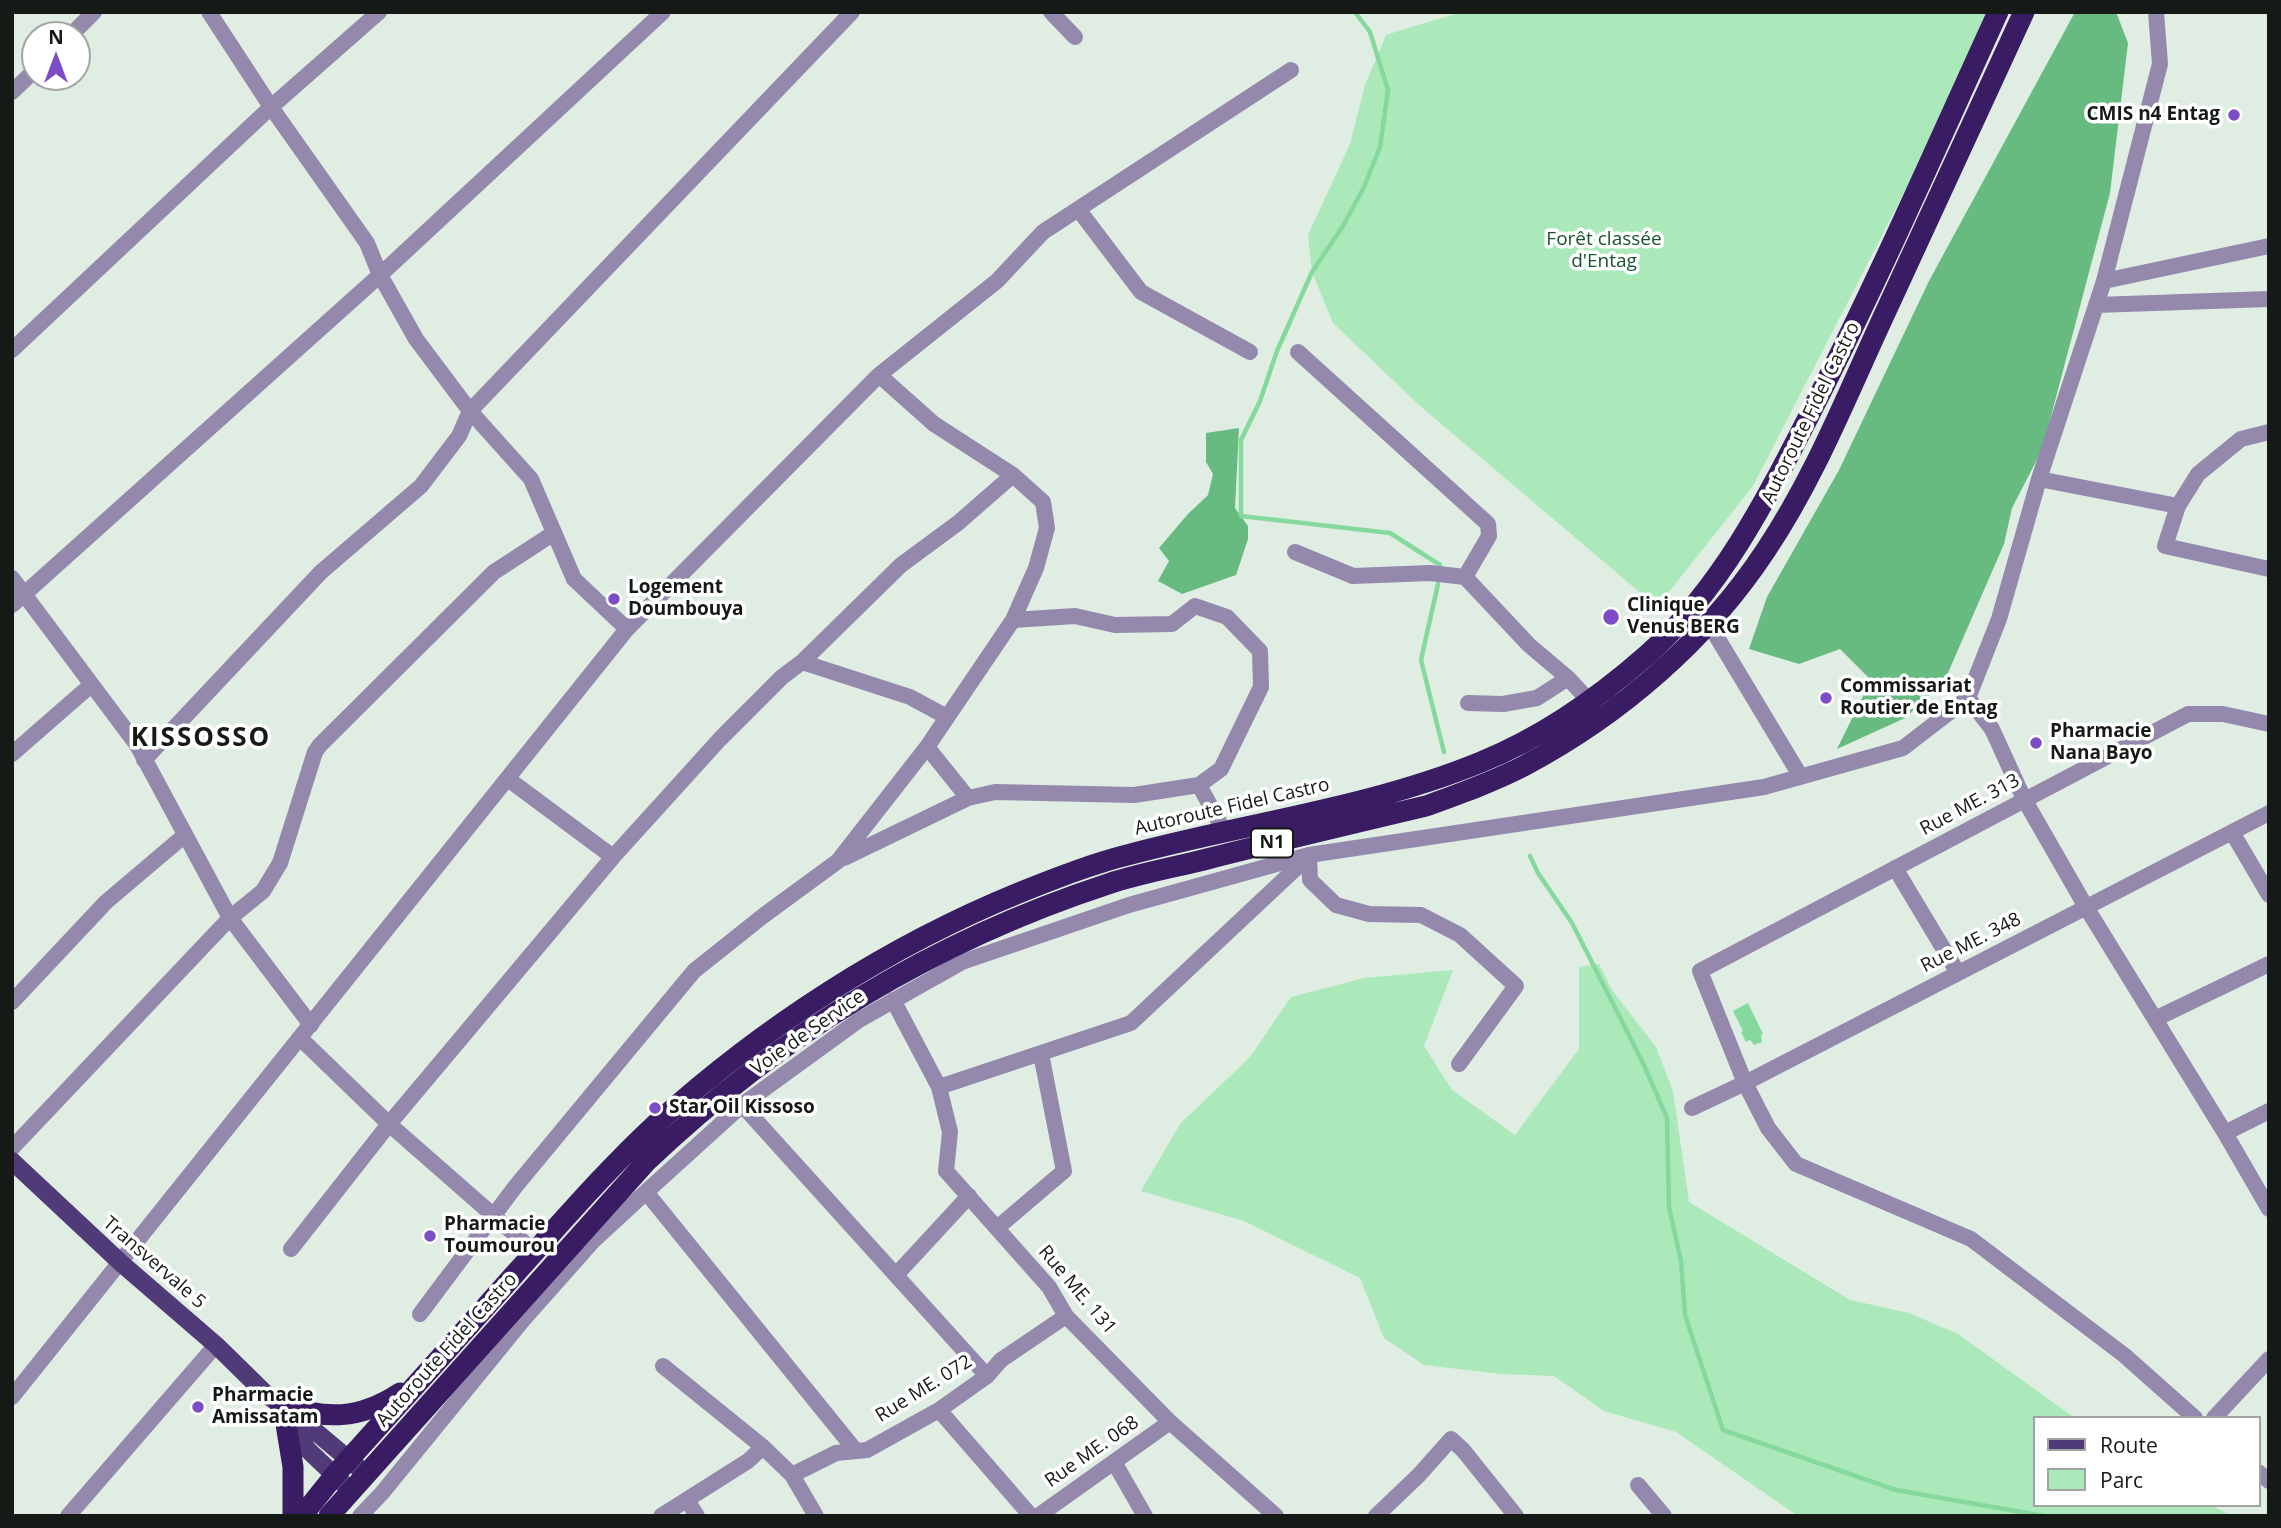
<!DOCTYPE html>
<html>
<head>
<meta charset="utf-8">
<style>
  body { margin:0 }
  #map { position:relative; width:2281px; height:1528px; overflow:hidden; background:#dfede2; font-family:"Open Sans",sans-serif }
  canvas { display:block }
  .frame { position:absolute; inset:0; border:14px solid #161a17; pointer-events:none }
  .legend { position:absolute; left:2033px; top:1416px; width:228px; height:91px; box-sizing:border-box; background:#fff; border:2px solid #a2a3a2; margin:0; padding:9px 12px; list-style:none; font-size:21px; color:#161a17 }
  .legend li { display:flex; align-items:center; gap:14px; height:35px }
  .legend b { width:35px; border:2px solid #a2a3a2 }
  .north { position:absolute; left:21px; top:21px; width:70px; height:70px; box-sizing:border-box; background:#fff; border:2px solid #a2a3a2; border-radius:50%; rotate:0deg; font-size:19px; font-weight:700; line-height:28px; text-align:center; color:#161a17 }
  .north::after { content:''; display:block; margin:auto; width:24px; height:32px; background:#7c4dc5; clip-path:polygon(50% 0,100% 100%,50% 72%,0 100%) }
</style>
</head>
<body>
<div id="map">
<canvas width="2281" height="1528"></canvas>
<div class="frame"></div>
<ul class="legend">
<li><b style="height:9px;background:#503a77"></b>Route</li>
<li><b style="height:19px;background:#abe9ba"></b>Parc</li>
</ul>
<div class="north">N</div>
</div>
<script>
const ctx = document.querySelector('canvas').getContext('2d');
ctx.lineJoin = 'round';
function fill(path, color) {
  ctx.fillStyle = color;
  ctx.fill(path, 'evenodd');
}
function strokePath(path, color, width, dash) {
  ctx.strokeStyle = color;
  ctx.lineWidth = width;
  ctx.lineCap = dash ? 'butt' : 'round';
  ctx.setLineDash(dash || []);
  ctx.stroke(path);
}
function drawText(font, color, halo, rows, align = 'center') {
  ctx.font = font + ' "Open Sans",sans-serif';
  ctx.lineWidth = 7;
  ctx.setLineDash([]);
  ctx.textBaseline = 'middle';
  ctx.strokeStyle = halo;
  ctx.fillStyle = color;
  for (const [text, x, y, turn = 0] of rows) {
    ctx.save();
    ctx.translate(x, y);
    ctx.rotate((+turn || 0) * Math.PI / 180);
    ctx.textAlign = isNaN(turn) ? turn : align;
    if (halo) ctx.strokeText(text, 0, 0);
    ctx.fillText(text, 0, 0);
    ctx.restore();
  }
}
const green = new Path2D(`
  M 1461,12 L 1997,12 L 1753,486 L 1657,607 L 1419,405 L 1333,323 L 1312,272 L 1308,235 L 1350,144 L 1365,85 L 1386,35 Z
  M 1599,964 L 1612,990 L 1656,1047 L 1673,1091 L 1689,1202 L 1850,1300 L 1909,1313 L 1958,1334 L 2075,1418 L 2034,1418 L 2034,1505 L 2210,1505 L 2233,1516 L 1798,1516 L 1676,1432 L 1604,1411 L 1554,1376 L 1502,1374 L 1424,1365 L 1384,1338 L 1360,1278 L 1244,1221 L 1141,1191 L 1180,1124 L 1250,1057 L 1291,997 L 1364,978 L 1453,970 L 1424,1046 L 1452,1090 L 1515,1135 L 1579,1049 L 1579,967 Z`);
const forest = new Path2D(`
  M 2075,12 L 2116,12 L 2128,43 L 2110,193 L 2042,450 L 2012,508 L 2004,544 L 1944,682 L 1905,718 L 1837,749 L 1871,680 L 1840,649 L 1799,664 L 1749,649 L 1767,597 L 1839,470 L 1929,281 Z
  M 1239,428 L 1235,508 L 1248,526 L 1248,539 L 1236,575 L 1182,594 L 1158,581 L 1169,561 L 1159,548 L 1188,514 L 1208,495 L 1213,474 L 1206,462 L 1206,433 Z`);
const water = new Path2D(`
  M 1748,1003 L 1763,1034 L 1761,1035 L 1762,1042 L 1754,1045 L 1750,1040 L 1746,1042 L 1741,1032 L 1743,1031 L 1733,1011 Z`);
const stream = new Path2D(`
  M 1355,12 L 1370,32 L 1388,90 L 1380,147 L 1364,187 L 1343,226 L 1312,272 L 1277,351 L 1260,401 L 1241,440 L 1241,516 L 1390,533 L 1440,565
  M 1438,584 L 1421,660 L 1444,752
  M 1530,856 L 1538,873 L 1572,923 L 1643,1063 L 1667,1118 L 1669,1207 L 1681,1261 L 1685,1315 L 1723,1430 L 1896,1490 L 2044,1516`);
const minor = new Path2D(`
  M 209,12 L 271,107 L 367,243 L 380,275 L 416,339 L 470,411 L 531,479 L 574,579 L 627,629
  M 1051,12 L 1075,37
  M 71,35 L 94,12
  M 12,92 L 35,70
  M 1078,209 L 1141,292 L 1250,352
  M 2104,281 L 2269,246
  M 2096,305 L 2269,299
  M 12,350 L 271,107 L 379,12
  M 1298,352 L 1488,524 L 1489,536 L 1465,577 L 1529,645 L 1568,678 L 1590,702
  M 2269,432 L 2241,439 L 2198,474 L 2178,506 L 2165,546 L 2269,569
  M 2039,479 L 2178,506
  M 1295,552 L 1353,576 L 1430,573 L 1465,577
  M 12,578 L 137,745 L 230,918 L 311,1025
  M 12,605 L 380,275 L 663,12
  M 1709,624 L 1801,777
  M 802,662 L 910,697 L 947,717
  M 1968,698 L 1992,729 L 2024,799 L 2086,907 L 2225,1133 L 2269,1209
  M 1468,703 L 1503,704 L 1537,698 L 1568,678
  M 927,747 L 968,798
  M 12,754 L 91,685
  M 144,760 L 321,572 L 421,486 L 459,436 L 470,411 L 852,12
  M 508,779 L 613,857
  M 1199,785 L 1224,831
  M 2232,832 L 2269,895
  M 1309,855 L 1310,880 L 1336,905 L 1369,914 L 1421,915 L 1460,935 L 1516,986 L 1459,1064
  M 844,858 L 968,798 L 995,792 L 1134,795 L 1199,785 L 1221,769 L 1261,687 L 1260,651 L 1227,617 L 1195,606 L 1172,624 L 1115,625 L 1075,616 L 1013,620
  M 1895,868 L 1958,973
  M 893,1000 L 939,1087 L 1131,1023 L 1308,857
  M 12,1002 L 106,902 L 185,835
  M 2155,1019 L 2269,964
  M 301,1039 L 389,1124 L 535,1252
  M 939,1087 L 950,1132 L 946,1171 L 1049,1287 L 1066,1316 L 1170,1422 L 1276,1516
  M 742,1105 L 987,1376
  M 1692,1108 L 1745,1083 L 2269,813
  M 2225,1133 L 2269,1111
  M 12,1148 L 230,918 L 263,891 L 280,863 L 315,752 L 320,745 L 494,572 L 554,533
  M 646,1192 L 856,1451
  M 997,1228 L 1064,1171 L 1041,1054
  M 291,1249 L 389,1124 L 613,857 L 720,739 L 782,677 L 802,662 L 901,565 L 958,523 L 1013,475
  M 896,1275 L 969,1196
  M 420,1314 L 515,1187 L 694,971 L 763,916 L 838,861 L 927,747 L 1013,620 L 1036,568 L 1047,528 L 1043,502 L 1013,475 L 934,424 L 879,375
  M 663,1366 L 763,1447 L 792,1475 L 816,1516
  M 12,1397 L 627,629 L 879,375 L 997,281 L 1043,232 L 1291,70
  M 939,1410 L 1031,1516
  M 2195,1418 L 2124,1355 L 1971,1239 L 1796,1164 L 1768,1128 L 1745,1083 L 1700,971 L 2188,714 L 2223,714 L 2269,724
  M 2214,1418 L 2269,1359
  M 1114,1462 L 1145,1516
  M 2258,1472 L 2269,1481
  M 792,1475 L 836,1453 L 867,1450 L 939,1410 L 987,1376 L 1001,1360 L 1066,1316
  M 1638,1485 L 1664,1516
  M 687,1500 L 697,1516
  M 68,1516 L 216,1345
  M 360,1516 L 382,1493 L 523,1320 L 594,1240 L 646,1192 L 742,1105 L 859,1020 L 962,962 L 1129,905 L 1309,855 L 1764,787 L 1903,748 L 1968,698 L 1999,619 L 2039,479 L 2104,281 L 2160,64 L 2156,12
  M 661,1516 L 748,1461 L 763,1447
  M 1038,1516 L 1170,1422
  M 1376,1516 L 1419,1475 L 1451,1439 L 1463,1450 L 1516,1516`);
const major = new Path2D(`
  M 12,1161 L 121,1263 L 216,1345 L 268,1396 L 303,1421 L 366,1474
  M 285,1418 L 308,1450 L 351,1491`);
const highway = new Path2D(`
  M 280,1404 C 326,1420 359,1420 400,1393
  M 285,1418 L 293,1467 L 293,1516
  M 302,1516 L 334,1476 C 394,1409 454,1343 513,1276 C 560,1224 606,1170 657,1123 C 763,1027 888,946 1021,892 C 1056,878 1094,863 1131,854 C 1247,823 1369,808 1481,762 C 1543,737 1597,699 1647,655 C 1724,586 1769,494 1815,404 C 1880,276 1938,143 1998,12
  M 329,1516 L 646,1162 C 778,1036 934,941 1108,884 C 1141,873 1177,867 1211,858 C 1282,840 1354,823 1426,806 C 1459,794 1493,782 1524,766 C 1620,715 1706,641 1766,550 C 1813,480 1845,400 1880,324 C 1928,220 1976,116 2024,12`);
const markers = [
  [2234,115,7,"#7c4dc5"],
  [614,599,7,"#7c4dc5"],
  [1611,617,9,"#7c4dc5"],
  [1826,698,7,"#7c4dc5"],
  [2036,743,7,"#7c4dc5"],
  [655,1108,7,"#7c4dc5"],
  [430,1236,7,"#7c4dc5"],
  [198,1407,7,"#7c4dc5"]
];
const shields = [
  [1272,843,42]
];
const shieldNames = [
  ["N1",1272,843]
];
const poiNames = [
  ["CMIS n4 Entag",2220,115,"right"],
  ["Logement",628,588],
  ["Doumbouya",628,610],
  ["Clinique",1627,606],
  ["Venus BERG",1627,628],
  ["Commissariat",1840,687],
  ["Routier de Entag",1840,709],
  ["Pharmacie",2050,732],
  ["Nana Bayo",2050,754],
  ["Star Oil Kissoso",669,1108],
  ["Pharmacie",444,1225],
  ["Toumourou",444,1247],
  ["Pharmacie",212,1396],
  ["Amissatam",212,1418]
];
const parkNames = [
  ["Forêt classée",1604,240],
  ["d'Entag",1604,262]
];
const streetNames = [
  ["Autoroute Fidel Castro",1811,413,-64],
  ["Rue ME. 313",1970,805,-28],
  ["Autoroute Fidel Castro",1232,807,-13],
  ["Rue ME. 348",1971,943,-27],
  ["Voie de Service",808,1033,-35],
  ["Transvervale 5",154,1263,41],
  ["Rue ME. 131",1077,1290,50],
  ["Autoroute Fidel Castro",447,1350,-48],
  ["Rue ME. 072",924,1389,-32],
  ["Rue ME. 068",1092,1452,-35]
];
const districtNames = [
  ["KISSOSSO",201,739]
];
fill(green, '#abe9ba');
fill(forest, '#68bb80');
fill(water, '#86d99c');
strokePath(stream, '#86d99c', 4.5);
strokePath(minor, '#9489ad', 16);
strokePath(major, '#503a77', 18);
strokePath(highway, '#391c63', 21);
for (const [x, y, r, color] of markers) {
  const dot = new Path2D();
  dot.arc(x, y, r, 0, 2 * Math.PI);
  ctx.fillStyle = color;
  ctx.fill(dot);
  strokePath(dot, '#fff', 2.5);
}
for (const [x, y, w] of shields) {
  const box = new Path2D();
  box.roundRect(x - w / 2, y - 14.5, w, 29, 5);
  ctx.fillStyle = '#fff';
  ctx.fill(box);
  strokePath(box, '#161a17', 2);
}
drawText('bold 18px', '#161a17', null, shieldNames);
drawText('bold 19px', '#161a17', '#fff', poiNames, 'left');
drawText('19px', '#17532c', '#fff', parkNames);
drawText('19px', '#161a17', '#fff', streetNames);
ctx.letterSpacing = '2px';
drawText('bold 26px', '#161a17', '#fff', districtNames);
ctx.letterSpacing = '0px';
</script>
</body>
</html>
